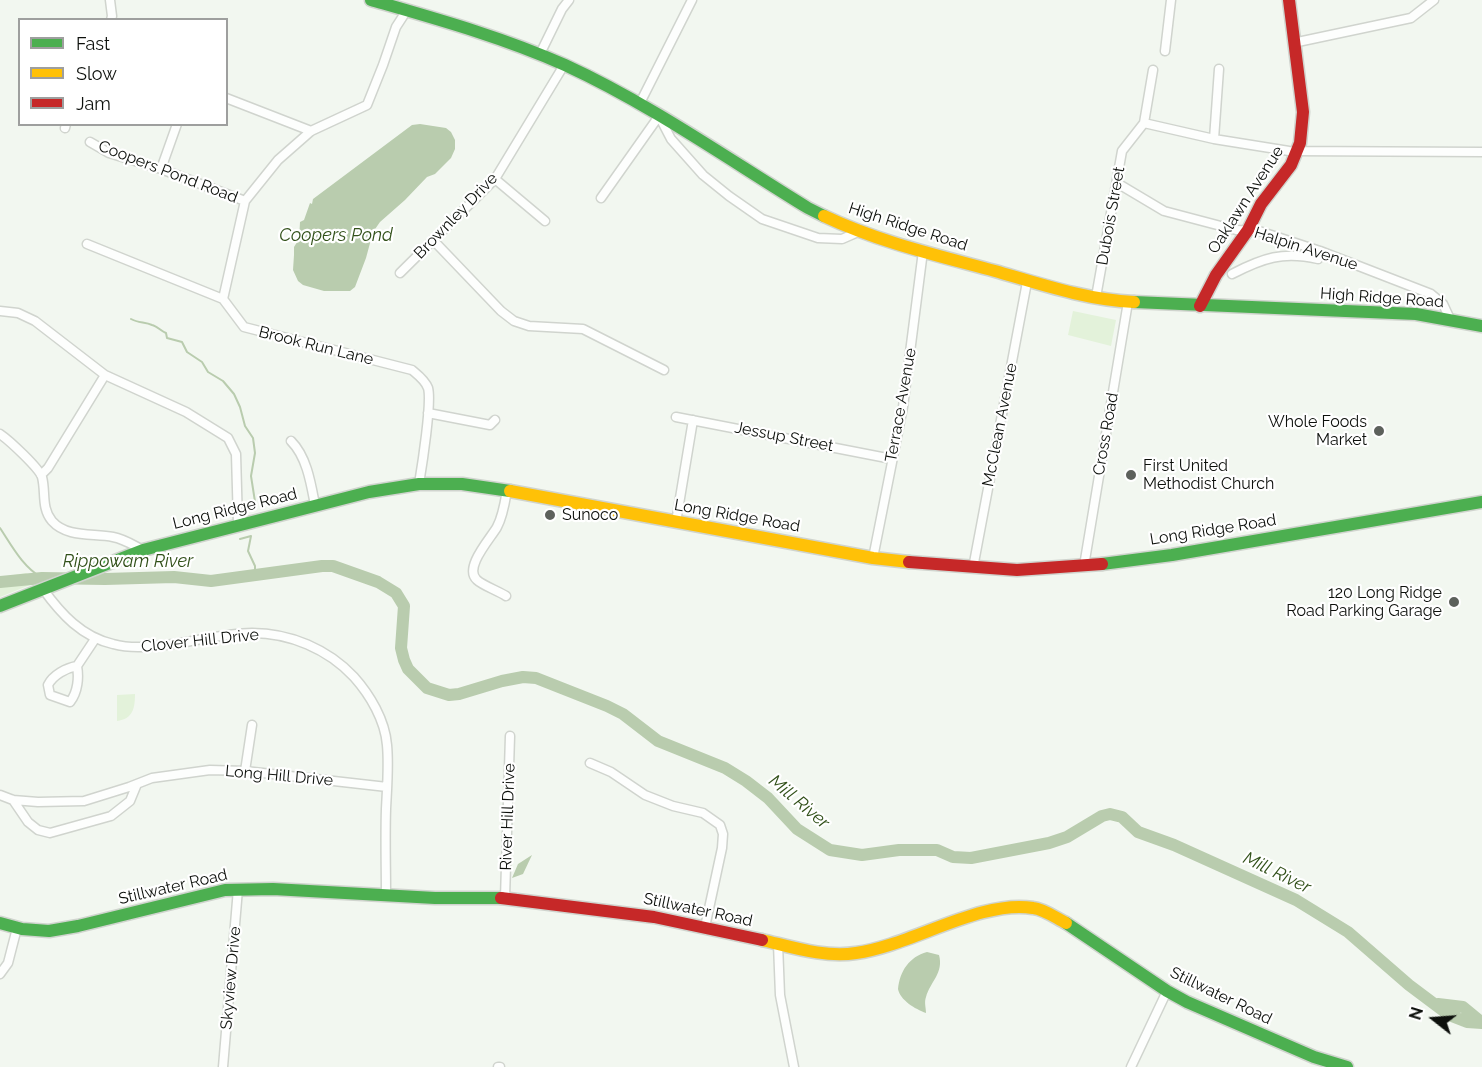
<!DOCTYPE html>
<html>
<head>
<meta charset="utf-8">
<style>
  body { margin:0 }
  #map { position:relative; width:1482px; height:1067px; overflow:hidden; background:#f2f7f0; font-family:Raleway,sans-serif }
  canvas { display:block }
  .legend { position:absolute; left:18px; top:18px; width:210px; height:108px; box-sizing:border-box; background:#fff; border:2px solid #9e9f9e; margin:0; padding:8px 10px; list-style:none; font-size:18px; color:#0d100c }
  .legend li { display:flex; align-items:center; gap:12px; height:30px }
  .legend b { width:30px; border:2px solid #9e9f9e }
  .north { position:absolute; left:1404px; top:989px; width:60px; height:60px; -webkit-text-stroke:4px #fff; paint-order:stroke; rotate:287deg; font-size:16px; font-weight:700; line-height:24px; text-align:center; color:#0d100c }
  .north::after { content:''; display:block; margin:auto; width:21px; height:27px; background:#0d100c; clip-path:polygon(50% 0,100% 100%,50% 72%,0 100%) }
</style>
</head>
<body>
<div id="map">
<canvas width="1482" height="1067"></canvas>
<ul class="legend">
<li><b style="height:8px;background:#4caf50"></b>Fast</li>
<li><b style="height:8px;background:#ffc107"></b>Slow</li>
<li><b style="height:8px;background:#c62828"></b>Jam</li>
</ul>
<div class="north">N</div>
</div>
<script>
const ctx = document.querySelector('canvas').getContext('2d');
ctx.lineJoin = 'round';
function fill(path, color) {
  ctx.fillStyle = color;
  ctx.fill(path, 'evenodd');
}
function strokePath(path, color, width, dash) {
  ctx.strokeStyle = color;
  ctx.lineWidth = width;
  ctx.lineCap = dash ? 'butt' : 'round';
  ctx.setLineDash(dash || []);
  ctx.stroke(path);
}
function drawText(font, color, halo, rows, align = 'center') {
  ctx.font = font + ' Raleway,sans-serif';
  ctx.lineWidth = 4.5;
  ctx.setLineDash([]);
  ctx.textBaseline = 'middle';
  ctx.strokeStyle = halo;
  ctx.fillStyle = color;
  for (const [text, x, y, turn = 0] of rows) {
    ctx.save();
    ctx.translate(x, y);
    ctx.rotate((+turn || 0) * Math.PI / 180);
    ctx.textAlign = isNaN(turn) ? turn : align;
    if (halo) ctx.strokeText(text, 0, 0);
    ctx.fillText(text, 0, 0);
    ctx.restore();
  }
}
const green = new Path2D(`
  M 1073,311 L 1116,320 L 1111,346 L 1068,335 Z
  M 26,573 L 40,581 L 0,597 L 0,577 Z
  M 135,694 C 135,708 133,719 117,721 L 117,695 Z`);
const water = new Path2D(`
  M 420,124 L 446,128 L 451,132 L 455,140 L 455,149 L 451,158 L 435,174 L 427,177 L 405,200 L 380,222 L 373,232 L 366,258 L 355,287 L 350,291 L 324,291 L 303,285 L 298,281 L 293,270 L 294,255 L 294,247 L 299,239 L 300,222 L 304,220 L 310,203 L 312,204 L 313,199 L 412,125 Z
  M 532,855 L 523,874 L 512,878 L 518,864 Z
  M 927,952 L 939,955 C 944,973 930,982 926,997 C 924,1002 926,1008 926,1013 C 915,1009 900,1000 898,989 C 900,971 909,957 927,952 Z`);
const stream = new Path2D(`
  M 131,319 C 138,323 145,322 152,325 C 157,326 161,331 166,333 L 167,338 L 182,342 L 187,352 L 202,362 L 208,372 L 223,381 L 234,394 L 240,407 L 245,426 L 253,438 L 255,453 L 251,476 L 256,508
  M 0,528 C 12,546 22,566 42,578
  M 240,539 L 251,536 L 248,551 L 255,566 L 255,575`);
const river = new Path2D(`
  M 0,582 L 42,578 L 105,579 L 174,577 L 211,581 L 322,566 L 333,566 L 378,582 L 396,593 L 404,606 L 401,648 L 404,660 L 408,669 L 427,688 L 449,695 L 459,694 L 502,681 L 523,677 L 536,678 L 607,706 L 623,714 L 658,741 L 725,768 L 746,781 L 768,798 L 797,829 L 830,850 L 862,855 L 899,850 L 937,850 L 953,857 L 971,858 L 1049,843 L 1067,837 L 1102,816 L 1110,814 L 1122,817 L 1138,832 L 1174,845 L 1296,900 L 1348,932 L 1409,985 L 1449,1015 L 1467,1022 L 1482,1023
  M 1438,1004 L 1463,1007 L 1481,1022`);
const street = new Path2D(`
  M 110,0 L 112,16 L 111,20
  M 1293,43 L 1411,18 L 1434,0
  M 1165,51 L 1171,0
  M 540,54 L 562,9 L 569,0
  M 226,98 L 311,131
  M 639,105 L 692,0
  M 1144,123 L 1214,139 L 1289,151 L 1482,152
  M 65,128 L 66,124
  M 1214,139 L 1219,69
  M 90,142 L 109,153 L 161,169 L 245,201
  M 161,169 L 177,124
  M 495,179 L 545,221
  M 1117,183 L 1164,211 L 1236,230 L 1259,231 L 1320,251 L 1431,294 L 1443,304 L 1450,319
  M 601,198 L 659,116 L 671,139 L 703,175 L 729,196 L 762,219 L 818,238 L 842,239 L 858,232
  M 433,240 L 501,311 L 514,321 L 529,326 L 583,329 L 664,370
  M 87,244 L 223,299 L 244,327 L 412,370 C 418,375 425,380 428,388 C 432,402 422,466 419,484
  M 400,273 L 495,179 L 564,65
  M 1232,274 C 1263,258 1283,251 1318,259 L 1320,251
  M 1096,297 L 1122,151 L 1144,123 L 1153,70
  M 223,299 L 245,201 L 278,160 L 311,131 L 367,105 L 383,65 L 396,27 L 407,10
  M 0,311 L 18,313 L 35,321 L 105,375 L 186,412 L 228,438 L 236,454 L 238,524
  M 428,413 L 490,425 L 495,420
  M 676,417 L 892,459
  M 0,434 C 9,440 39,468 42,477 C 46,492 41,508 52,521 C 67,538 93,533 113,537 C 124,539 133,545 143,550
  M 291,441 C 307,457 311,484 315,505
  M 41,475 L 48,468 L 105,375
  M 676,522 L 693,420
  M 873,558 L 903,407 L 923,251
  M 1084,566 L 1128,302
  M 973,568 L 1027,282
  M 43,589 C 61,614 82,637 113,644 C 135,650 157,646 180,643 C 204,639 229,633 252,633 C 290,633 328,649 354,677 C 370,695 385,720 387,745 C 389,766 387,788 386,809 C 385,838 386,867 386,895
  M 506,596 C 498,591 482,585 477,580 C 463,568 491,538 497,527 C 503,516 505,502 507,490
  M 77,666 C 79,677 78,692 70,702 L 50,695 L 48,685 C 53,675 66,668 77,666 L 95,639
  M 590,763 L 611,772 L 645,795 L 673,806 L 703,813 L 720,825 L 723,834 L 722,848 L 705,927
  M 245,771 L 252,725
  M 0,795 L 13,800 L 38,802 L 84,801 L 129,787 L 152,778 L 210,770 L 245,771 L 387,787
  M 13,800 L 28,822 L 38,830 L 50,833 L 111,816 L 130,801 L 137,784
  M 505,898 L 510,736
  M 778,944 L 780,995 L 794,1067
  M 0,974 L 8,963 L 17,928
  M 223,1067 L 238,889
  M 498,1067 L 500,1067
  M 1131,1067 L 1167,991`);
const fast = new Path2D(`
  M 371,0 C 437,19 502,37 565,65 C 650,104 728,159 808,208 L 824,216
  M 1134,302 L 1416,314 L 1482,326
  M 1102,564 L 1172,555 L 1482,502
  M 0,606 L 143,550 L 369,492 L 419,484 L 462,484 L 510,491
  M 0,923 L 22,929 L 49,931 L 78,926 L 225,890 L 273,889 L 435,898 L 501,898
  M 1066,923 L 1167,991 L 1187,1002 L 1314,1057 L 1347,1067`);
const slow = new Path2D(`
  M 824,216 C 879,242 936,255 995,271 C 1040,284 1087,300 1134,302
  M 510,491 L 873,558 L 909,562
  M 762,940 C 792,947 825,958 856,953 C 910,946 981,899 1033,908 C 1044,909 1056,918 1066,923`);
const jam = new Path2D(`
  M 1200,306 L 1216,275 L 1248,230 L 1261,204 L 1291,165 L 1300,143 L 1303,112 L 1289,0
  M 909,562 L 1017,570 L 1102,564
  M 501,898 L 654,917 L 762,940`);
const markers = [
  [1379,431,6,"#5d615c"],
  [1131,475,6,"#5d615c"],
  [550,515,6,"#5d615c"],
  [1454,602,6,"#5d615c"]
];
const streetNames = [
  ["Coopers Pond Road",168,172,21],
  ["Oaklawn Avenue",1246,200,-57],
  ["Brownley Drive",456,216,-46],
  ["Dubois Street",1111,216,-80],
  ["High Ridge Road",908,227,18],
  ["Halpin Avenue",1306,249,18],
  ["High Ridge Road",1382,298,4],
  ["Brook Run Lane",316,346,14],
  ["Terrace Avenue",901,405,-80],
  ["McClean Avenue",1000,425,-79],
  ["Cross Road",1106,434,-80],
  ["Jessup Street",784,437,11],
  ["Long Ridge Road",235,509,-14],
  ["Long Ridge Road",737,516,10],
  ["Long Ridge Road",1213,530,-9],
  ["Clover Hill Drive",200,641,-6],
  ["Long Hill Drive",279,776,5],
  ["River Hill Drive",508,817,-88],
  ["Stillwater Road",173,887,-13],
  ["Stillwater Road",698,910,12],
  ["Skyview Drive",231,978,-85],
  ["Stillwater Road",1221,996,26]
];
const poiNames = [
  ["Whole Foods",1367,422],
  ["Market",1367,440],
  ["First United",1143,466,"left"],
  ["Methodist Church",1143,484,"left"],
  ["Sunoco",562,515,"left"],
  ["120 Long Ridge",1442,593],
  ["Road Parking Garage",1442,611]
];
const waterNames = [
  ["Coopers Pond",336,236],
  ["Rippowam River",128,562],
  ["Mill River",799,802,40],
  ["Mill River",1277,873,26]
];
fill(green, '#e3f2da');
fill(water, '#b9ccae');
strokePath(stream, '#b9ccae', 2);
strokePath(river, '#b9ccae', 12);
strokePath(street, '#d0d4ce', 11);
strokePath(fast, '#d0d4ce', 15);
strokePath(slow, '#d0d4ce', 15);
strokePath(jam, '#d0d4ce', 15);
strokePath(street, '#fdfefd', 8);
strokePath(fast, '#4caf50', 12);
strokePath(slow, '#ffc107', 12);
strokePath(jam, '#c62828', 12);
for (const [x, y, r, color] of markers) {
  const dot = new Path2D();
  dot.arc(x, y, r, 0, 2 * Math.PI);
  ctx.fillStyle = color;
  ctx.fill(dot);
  strokePath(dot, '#fff', 2);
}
drawText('16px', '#0d100c', '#fff', streetNames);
drawText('16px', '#0d100c', '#fff', poiNames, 'right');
drawText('italic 18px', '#32511a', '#fff', waterNames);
</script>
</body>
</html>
